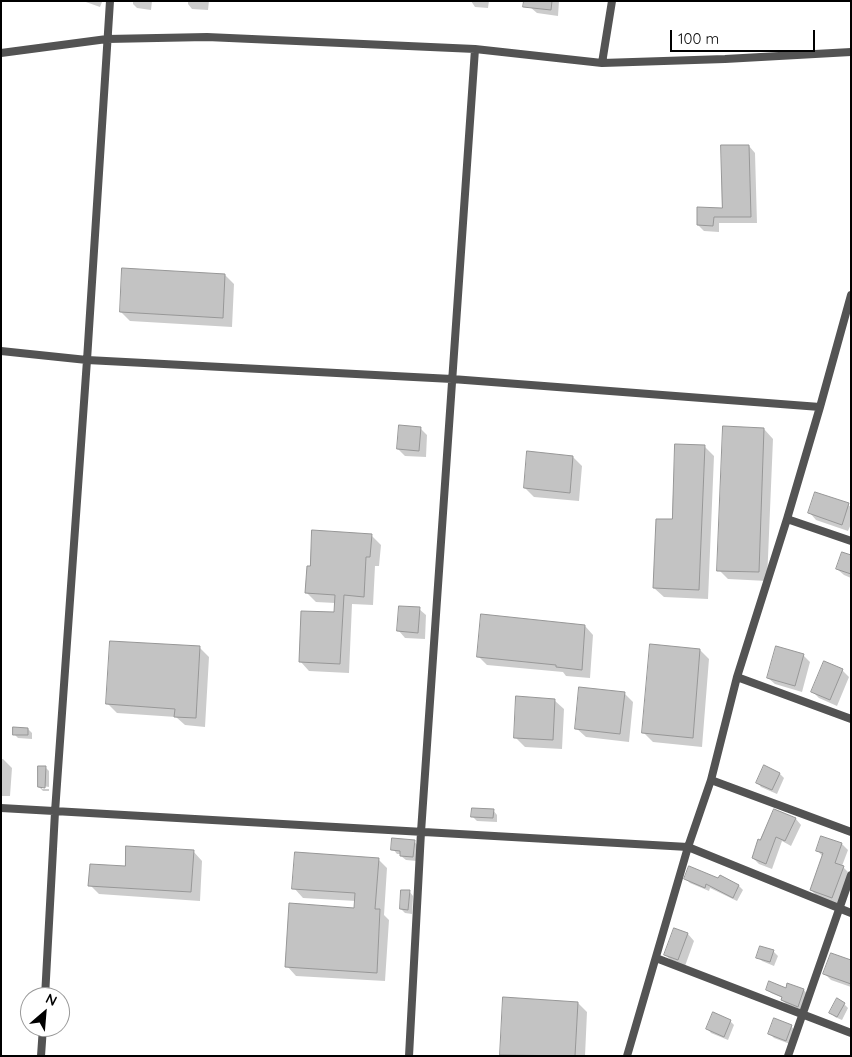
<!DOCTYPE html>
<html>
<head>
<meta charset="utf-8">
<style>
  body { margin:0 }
  #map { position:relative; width:852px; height:1057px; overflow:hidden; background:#fff; font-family:Quicksand,sans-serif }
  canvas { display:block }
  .frame { position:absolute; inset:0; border:2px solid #000; pointer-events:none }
  .north { position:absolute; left:20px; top:987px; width:50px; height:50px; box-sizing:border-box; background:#fff; border:1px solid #999; border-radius:50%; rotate:27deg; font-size:14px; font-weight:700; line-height:20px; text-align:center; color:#000 }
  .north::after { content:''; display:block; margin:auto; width:18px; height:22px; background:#000; clip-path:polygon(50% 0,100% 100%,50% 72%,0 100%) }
  .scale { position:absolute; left:670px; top:30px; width:145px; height:22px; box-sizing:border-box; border:2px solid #000; border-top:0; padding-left:6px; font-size:15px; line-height:18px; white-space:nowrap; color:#000; -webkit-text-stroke:4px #fff; paint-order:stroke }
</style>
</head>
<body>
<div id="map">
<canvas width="852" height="1057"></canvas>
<div class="frame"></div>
<div class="north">N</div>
<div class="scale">100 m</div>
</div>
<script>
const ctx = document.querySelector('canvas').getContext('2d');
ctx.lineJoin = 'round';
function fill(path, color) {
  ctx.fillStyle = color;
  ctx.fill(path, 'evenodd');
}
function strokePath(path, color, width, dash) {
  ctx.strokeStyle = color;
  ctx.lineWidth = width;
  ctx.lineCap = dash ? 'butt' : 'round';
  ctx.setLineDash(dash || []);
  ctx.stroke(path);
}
const shadow = new Path2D(`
  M 83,1 L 101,1 L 102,2 L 100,7 Z
  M 133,1 L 152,1 L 151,10 L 137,8 L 133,4 Z
  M 188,1 L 209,1 L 208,10 L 192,9 L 188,4 Z
  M 471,1 L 489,1 L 488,8 L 475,7 Z
  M 531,1 L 559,1 L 558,16 L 537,13 L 530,7 Z
  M 749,146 L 755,153 L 757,223 L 719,223 L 719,232 L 704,231 L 698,225 L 723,209 Z
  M 225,275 L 234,284 L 232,327 L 130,321 L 121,312 Z
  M 420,428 L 427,435 L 426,457 L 405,456 L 398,449 Z
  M 764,429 L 773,439 L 767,581 L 728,579 L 719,570 Z
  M 705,447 L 714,456 L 708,599 L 664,597 L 654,588 L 673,521 Z
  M 573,457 L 582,466 L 579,501 L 534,497 L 525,488 Z
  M 848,505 L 851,507 L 851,524 L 848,531 L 816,520 L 810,513 Z
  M 372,536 L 381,545 L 379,566 L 375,566 L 373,605 L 352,604 L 349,673 L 309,671 L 300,661 L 335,614 L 335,603 L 316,602 L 307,593 Z
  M 851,557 L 851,578 L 844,575 L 837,569 Z
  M 419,609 L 426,615 L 425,639 L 405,638 L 399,631 Z
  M 585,626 L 593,635 L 590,678 L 566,676 L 563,672 L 487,665 L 478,656 Z
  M 200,648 L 209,657 L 205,727 L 185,725 L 176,717 L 117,713 L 108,704 Z
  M 700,650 L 709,659 L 702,747 L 653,742 L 644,733 Z
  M 803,655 L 810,662 L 802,692 L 775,684 L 768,678 Z
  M 842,670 L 849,677 L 837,706 L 819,698 L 812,691 Z
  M 624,693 L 633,702 L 629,742 L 586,737 L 576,728 Z
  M 554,700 L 564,709 L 562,749 L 525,747 L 516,738 Z
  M 28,729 L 32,733 L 32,739 L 18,738 L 14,734 Z
  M 1,759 L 3,759 L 12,768 L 10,796 L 1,796 Z
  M 45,767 L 49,771 L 49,787 L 42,786 L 42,789 L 49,789 L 49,791 L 43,791 L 39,787 Z
  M 764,767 L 780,774 L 784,778 L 777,794 L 761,787 L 757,782 Z
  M 493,810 L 497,815 L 497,822 L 477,821 L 472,816 Z
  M 775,811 L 796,819 L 801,825 L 791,846 L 782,841 L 772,869 L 759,864 L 753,858 Z
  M 414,841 L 418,846 L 417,861 L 406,860 L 401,856 L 401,854 L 397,854 L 393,849 Z
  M 842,844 L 848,850 L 842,866 L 849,873 L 838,904 L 817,896 L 811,890 L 823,857 L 817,850 Z
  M 193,851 L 202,861 L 200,901 L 99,894 L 90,885 L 126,868 Z
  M 378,859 L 387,868 L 384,915 L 389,920 L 385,981 L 296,976 L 287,966 L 355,909 L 356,901 L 303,898 L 294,888 Z
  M 721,877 L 739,886 L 743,890 L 737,901 L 710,888 L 709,891 L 690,883 L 686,879 L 719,880 Z
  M 409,891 L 413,896 L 412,914 L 405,913 L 401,909 Z
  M 675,930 L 688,934 L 694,941 L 685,966 L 672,961 L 665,955 Z
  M 773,951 L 778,956 L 774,966 L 762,961 L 758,957 Z
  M 851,961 L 851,987 L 831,980 L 825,974 Z
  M 788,985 L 804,990 L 807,994 L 802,1010 L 786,1004 L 782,1000 L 783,998 L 771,993 L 767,989 L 786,990 Z
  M 578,1003 L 587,1012 L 585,1056 L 503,1056 L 501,1055 Z
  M 844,1004 L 848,1008 L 842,1020 L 835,1017 L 831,1012 Z
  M 730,1021 L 734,1025 L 728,1040 L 711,1033 L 707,1028 Z
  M 791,1026 L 795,1031 L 790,1044 L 774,1038 L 770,1034 Z`);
const building = new Path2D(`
  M 524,1 L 552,1 L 551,10 L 523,7 Z
  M 721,145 L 749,145 L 751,217 L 714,217 L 713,226 L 697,225 L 697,207 L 722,208 Z
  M 122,268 L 225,274 L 223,318 L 120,312 Z
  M 399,425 L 421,427 L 419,451 L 397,449 Z
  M 723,426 L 764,428 L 759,572 L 717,571 Z
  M 675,444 L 705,445 L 699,590 L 653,588 L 656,519 L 672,519 Z
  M 527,451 L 573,456 L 570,493 L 524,488 Z
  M 815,492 L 849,503 L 842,525 L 808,513 Z
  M 312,530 L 372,534 L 370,557 L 366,557 L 364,597 L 344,595 L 340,664 L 299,662 L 301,611 L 334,612 L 335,595 L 305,593 L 307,566 L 310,566 Z
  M 842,552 L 851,555 L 851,574 L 836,569 Z
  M 399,606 L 420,607 L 418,633 L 397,631 Z
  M 481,614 L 585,625 L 582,670 L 556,667 L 556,665 L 477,657 Z
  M 110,641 L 200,646 L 196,718 L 174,717 L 175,709 L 106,704 Z
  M 650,644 L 700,649 L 693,738 L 642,733 Z
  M 776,646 L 804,654 L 795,686 L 767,678 Z
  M 824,661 L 843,669 L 830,700 L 811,692 Z
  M 579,687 L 625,692 L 620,734 L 575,729 Z
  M 516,696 L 555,699 L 553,740 L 514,738 Z
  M 13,727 L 28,728 L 28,735 L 13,735 Z
  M 764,765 L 780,773 L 772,790 L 756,783 Z
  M 38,766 L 46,766 L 45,788 L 38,787 Z
  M 472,808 L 494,809 L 493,818 L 471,817 Z
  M 774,809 L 796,818 L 785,841 L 776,837 L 766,864 L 752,858 L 758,839 L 760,840 Z
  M 821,836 L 842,843 L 835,863 L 844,866 L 832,898 L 810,890 L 823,853 L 816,851 Z
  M 392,838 L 415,840 L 413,857 L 400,856 L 400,851 L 391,850 Z
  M 126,846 L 194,850 L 191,892 L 88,886 L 90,864 L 125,866 Z
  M 295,852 L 379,858 L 375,909 L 380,909 L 377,973 L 285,967 L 289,903 L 354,908 L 355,893 L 292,889 Z
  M 689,866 L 718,878 L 720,875 L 739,885 L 733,898 L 706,884 L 705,888 L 684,879 Z
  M 401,890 L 410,890 L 408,910 L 400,909 Z
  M 674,928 L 688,933 L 678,960 L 664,955 Z
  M 760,946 L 774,950 L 770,962 L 756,958 Z
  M 831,953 L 851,960 L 851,984 L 823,974 Z
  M 769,981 L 786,988 L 787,983 L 804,989 L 798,1007 L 781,1000 L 782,997 L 766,990 Z
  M 503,997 L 578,1002 L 575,1056 L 500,1055 Z
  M 837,998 L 845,1003 L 837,1017 L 829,1013 Z
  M 713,1012 L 731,1020 L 724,1037 L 706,1029 Z
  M 774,1018 L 792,1025 L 786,1041 L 768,1034 Z`);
const street = new Path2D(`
  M 1,53 L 107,39 L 207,37 L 475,49 L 602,63 L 725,59 L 851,52
  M 602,63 L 612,1
  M 1,351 L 87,360 L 452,379 L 820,407
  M 787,519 L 851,541
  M 737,677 L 851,719
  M 711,780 L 851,832
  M 1,808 L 688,847 L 851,913
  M 656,958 L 851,1033
  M 45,997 L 55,812 L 87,360 L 110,1
  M 41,1056 L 43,1027
  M 409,1056 L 421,832 L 475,49
  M 627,1056 L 688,847 L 711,780 L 737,677 L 787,519 L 820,407 L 851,295
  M 788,1056 L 851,875`);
fill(shadow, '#0003');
fill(building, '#c3c3c3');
strokePath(building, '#979797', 1);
strokePath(street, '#535353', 8);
</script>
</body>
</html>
